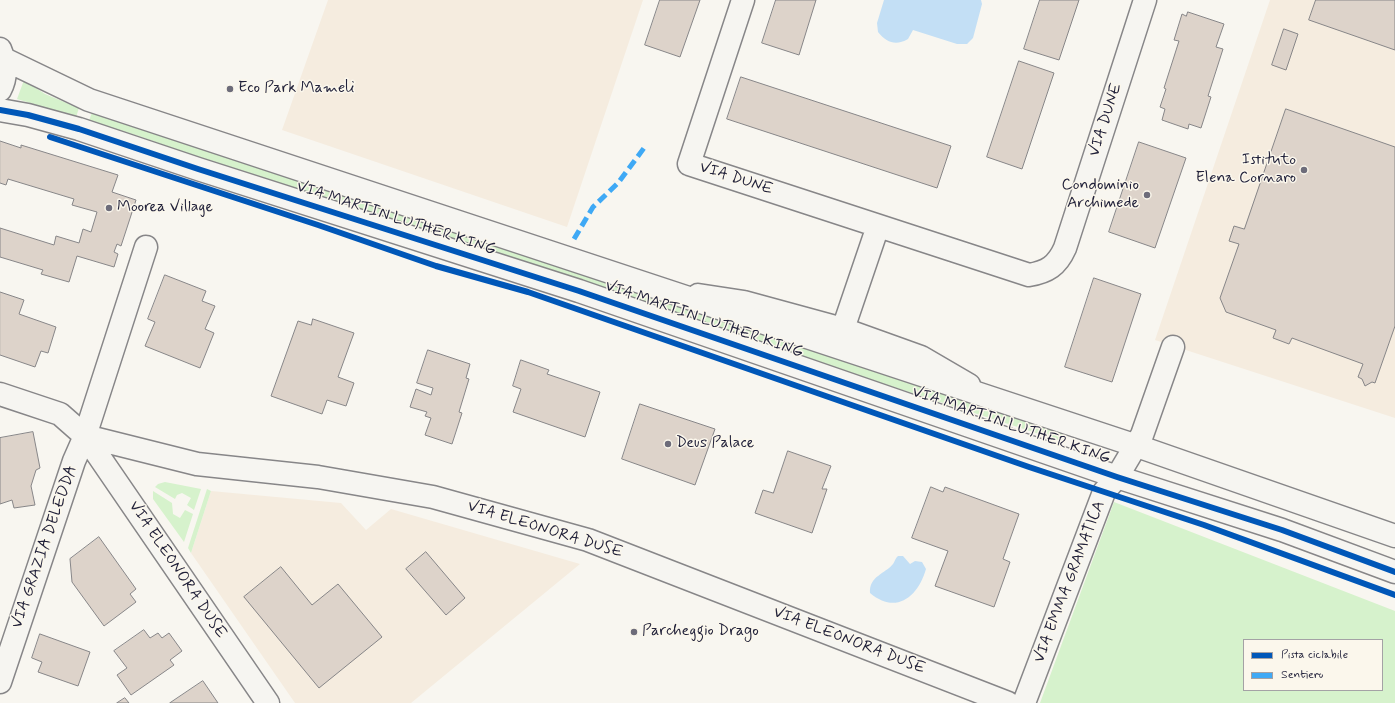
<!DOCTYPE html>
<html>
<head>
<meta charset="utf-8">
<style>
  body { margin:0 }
  #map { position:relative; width:1395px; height:703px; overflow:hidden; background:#f8f6f0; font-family:Mynerve,sans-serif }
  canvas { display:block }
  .legend { position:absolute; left:1243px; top:639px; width:140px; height:52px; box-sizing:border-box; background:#fbf7ec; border:1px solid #a4a2a5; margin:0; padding:5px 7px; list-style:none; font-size:12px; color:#22223b }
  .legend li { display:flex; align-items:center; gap:8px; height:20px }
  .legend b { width:20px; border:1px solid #a4a2a5 }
</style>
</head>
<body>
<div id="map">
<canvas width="1395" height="703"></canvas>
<ul class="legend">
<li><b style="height:5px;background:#0057b8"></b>Pista ciclabile</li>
<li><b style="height:5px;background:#3fa9f5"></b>Sentiero</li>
</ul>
</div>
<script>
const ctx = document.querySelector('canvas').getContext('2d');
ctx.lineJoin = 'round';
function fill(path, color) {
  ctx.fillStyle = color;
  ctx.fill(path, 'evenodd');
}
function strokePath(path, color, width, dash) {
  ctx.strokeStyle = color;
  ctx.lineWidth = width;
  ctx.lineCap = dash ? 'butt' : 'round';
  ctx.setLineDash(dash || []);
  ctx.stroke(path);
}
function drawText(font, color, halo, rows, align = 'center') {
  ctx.font = font + ' Mynerve,sans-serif';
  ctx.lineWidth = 3;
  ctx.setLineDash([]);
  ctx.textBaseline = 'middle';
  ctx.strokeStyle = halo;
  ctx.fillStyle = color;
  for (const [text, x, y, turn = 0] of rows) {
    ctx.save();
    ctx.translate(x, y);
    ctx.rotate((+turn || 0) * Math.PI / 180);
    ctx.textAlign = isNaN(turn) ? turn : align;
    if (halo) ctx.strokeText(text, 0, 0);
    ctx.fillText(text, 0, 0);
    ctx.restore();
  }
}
const built = new Path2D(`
  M 328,0 L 643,0 L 567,227 L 282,130 Z
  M 1270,0 L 1395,0 L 1395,418 L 1155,340 Z
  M 211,491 L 341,503 L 366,530 L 391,509 L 580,564 L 411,703 L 295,703 L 191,553 Z`);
const green = new Path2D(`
  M 24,80 L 45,94 L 79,108 L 76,117 L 17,99 Z
  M 92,112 L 1063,434 L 1061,441 L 844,371 L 202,159 L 139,136 L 89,121 Z
  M 165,482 L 201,489 L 194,510 L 187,505 L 191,498 L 182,493 L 177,495 L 175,499 L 155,487 L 158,484 Z
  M 207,489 L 211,491 L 191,553 L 188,548 Z
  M 153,491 L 172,503 L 173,514 L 180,518 L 185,510 L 193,514 L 184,542 L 153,499 Z
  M 1114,502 L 1395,611 L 1395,703 L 1040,703 ZM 1244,640 L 1382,640 L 1382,690 L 1244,690 Z`);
const water = new Path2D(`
  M 884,0 L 981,0 L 982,4 L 973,38 L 967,44 L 957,44 L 913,30 L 908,39 C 896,46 887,43 878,32 L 877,23 Z
  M 898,556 L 903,556 L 910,564 L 915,561 L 922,562 L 926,569 C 918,597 896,615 870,593 C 869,576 885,574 893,564 C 895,561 895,559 898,556 Z`);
const building = new Path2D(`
  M 660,0 L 700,0 L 680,57 L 645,45 Z
  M 776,0 L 816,0 L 799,55 L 762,43 Z
  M 1040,0 L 1079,0 L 1059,60 L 1024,49 Z
  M 1316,0 L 1395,0 L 1395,50 L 1309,20 Z
  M 1188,12 L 1224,24 L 1216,47 L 1223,49 L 1208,96 L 1211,97 L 1201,128 L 1189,124 L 1188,129 L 1162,120 L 1165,109 L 1160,107 L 1166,89 L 1164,88 L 1179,41 L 1174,40 L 1182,14 L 1186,16 Z
  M 1284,29 L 1298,34 L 1286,70 L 1272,65 Z
  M 1019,61 L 1054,73 L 1022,169 L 987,157 Z
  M 741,77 L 951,146 L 937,188 L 727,119 Z
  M 1286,109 L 1395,147 L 1395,326 L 1375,383 L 1372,382 L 1365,386 L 1362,379 L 1358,377 L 1363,364 L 1292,338 L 1289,344 L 1273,338 L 1276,330 L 1226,312 L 1220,298 L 1239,244 L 1229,241 L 1234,226 L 1244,229 Z
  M 0,141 L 21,148 L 21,145 L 118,175 L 112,192 L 136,200 L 121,246 L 117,244 L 114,252 L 118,254 L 114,267 L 77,256 L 69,282 L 41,274 L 43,270 L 0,257 L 0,228 L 54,245 L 56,236 L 79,243 L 83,229 L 91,232 L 97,212 L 72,205 L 74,199 L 8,179 L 6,185 L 0,183 Z
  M 1139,142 L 1186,158 L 1155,248 L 1109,232 Z
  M 165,275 L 206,291 L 202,301 L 215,306 L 205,329 L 214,333 L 200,368 L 145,346 L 155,322 L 148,319 Z
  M 1094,278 L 1141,294 L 1112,382 L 1065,367 Z
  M 0,292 L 24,300 L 19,314 L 56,327 L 48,353 L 41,351 L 35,367 L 0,355 Z
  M 313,319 L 354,333 L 338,377 L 354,383 L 346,406 L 327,400 L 322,414 L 271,396 L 298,321 L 311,325 Z
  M 428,350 L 470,364 L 466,378 L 469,379 L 459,412 L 462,413 L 452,444 L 425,435 L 431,418 L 425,416 L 427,412 L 410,407 L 416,389 L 431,395 L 433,388 L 417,383 Z
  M 521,360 L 549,370 L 547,374 L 600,392 L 585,437 L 513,412 L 521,389 L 513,386 Z
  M 640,404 L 715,429 L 695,485 L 622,459 Z
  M 33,432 L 40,468 L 36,470 L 31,486 L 35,505 L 14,508 L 12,500 L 0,504 L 0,438 Z
  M 788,451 L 831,466 L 822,489 L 827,489 L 812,533 L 755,513 L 763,490 L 773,493 Z
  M 931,487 L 943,492 L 945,487 L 1019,514 L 1003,559 L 1010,562 L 994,607 L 935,586 L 948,551 L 912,538 Z
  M 99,537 L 136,589 L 130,594 L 136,602 L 104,626 L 72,582 L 70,559 Z
  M 426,552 L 465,598 L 446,615 L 406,569 Z
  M 281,567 L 312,605 L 338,584 L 382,637 L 319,688 L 244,597 Z
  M 144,630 L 150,638 L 158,633 L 162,638 L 169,633 L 182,651 L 170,660 L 174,665 L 131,695 L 117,675 L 127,668 L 114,651 Z
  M 40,634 L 90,652 L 78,686 L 38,672 L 42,662 L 32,658 Z
  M 203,681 L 218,703 L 170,703 Z
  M 125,698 L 129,703 L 117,703 Z`);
const minor = new Path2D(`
  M 743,0 L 689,164 L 1029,275 C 1047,272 1057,266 1065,248 L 1145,0
  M 698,295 L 744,302 L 843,329 L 921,357 L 969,385
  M 843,329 L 878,226
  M 0,394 L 60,414 L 85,436 L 197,464 L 318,477 L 433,497 L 588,540 L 1008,703
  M 85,436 L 268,703
  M 0,682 L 74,461 L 85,436 L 146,247
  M 1024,703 L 1104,492 L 1117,477 L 1142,435 L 1173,347`);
const major = new Path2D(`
  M 0,49 C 6,63 7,77 0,90
  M 4,59 L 89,100 L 1137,446 L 1395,536
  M 0,110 L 28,115 L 79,129 L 198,169 L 579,291 L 1117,477 L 1282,530 L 1395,572`);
const quiet = new Path2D(`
  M 574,239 L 593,207 L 618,183 L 644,148`);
const cycleway = new Path2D(`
  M 0,110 L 28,115 L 79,129 L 198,169 L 579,291 L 1117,477 L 1282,530 L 1395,572
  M 50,137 L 318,225 L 436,266 L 528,292 L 1029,467 L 1204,525 L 1395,595`);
const markers = [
  [230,89,4,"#6d6c7a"],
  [1304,170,4,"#6d6c7a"],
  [1147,195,4,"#6d6c7a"],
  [109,208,4,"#6d6c7a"],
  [668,444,4,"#6d6c7a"],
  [634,632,4,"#6d6c7a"]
];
const poiNames = [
  ["Eco Park Mameli",238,89],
  ["Istituto",1296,161,"right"],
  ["Elena Cornaro",1296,179,"right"],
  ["Condominio",1139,186,"right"],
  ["Archimede",1139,204,"right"],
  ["Moorea Village",117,208],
  ["Deus Palace",676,444],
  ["Parcheggio Drago",642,632]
];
const streetNames = [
  ["VIA DUNE",1106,120,-72],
  ["VIA DUNE",736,179,18],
  ["VIA MARTIN LUTHER KING",396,219,18],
  ["VIA MARTIN LUTHER KING",704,320,19],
  ["VIA MARTIN LUTHER KING",1011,426,19],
  ["VIA ELEONORA DUSE",545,530,17],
  ["VIA GRAZIA DELEDDA",45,547,-71],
  ["VIA ELEONORA DUSE",177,570,56],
  ["VIA EMMA GRAMATICA",1070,582,-69],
  ["VIA ELEONORA DUSE",849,641,21]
];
fill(built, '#f5ecdf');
fill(green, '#d6f2cc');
fill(water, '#c3dff5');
fill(building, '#ddd3ca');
strokePath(building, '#878688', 1);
strokePath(minor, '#878688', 25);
strokePath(major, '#878688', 25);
strokePath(minor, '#f6f5f1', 22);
strokePath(major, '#f6f5f1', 22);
strokePath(quiet, '#3fa9f5', 5, [10, 5]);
strokePath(cycleway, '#0057b8', 6);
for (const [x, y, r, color] of markers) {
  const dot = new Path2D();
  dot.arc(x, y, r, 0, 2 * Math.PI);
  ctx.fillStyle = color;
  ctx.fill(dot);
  strokePath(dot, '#fbf7ec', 1.5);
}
drawText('16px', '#22223b', '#fbf7ec', poiNames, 'left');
drawText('16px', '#22223b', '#fbf7ec', streetNames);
</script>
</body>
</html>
